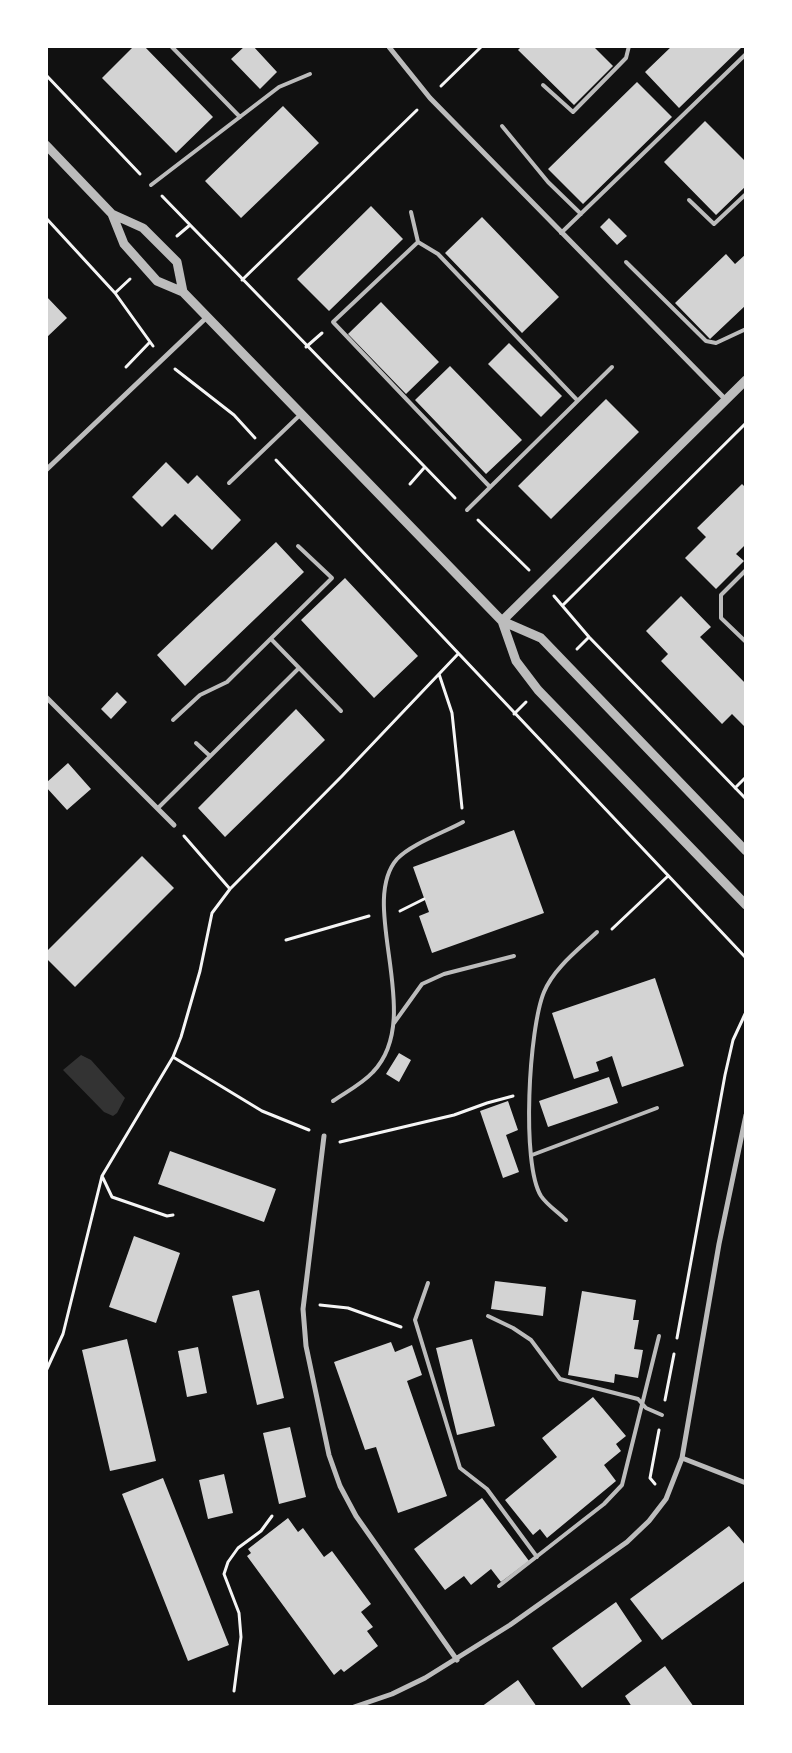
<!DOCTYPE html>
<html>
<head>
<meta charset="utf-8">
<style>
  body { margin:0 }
  #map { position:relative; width:792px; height:1753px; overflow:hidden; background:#111; font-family:Overpass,sans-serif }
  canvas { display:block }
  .frame { position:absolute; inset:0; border:48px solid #fff; pointer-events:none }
</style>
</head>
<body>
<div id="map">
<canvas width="792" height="1753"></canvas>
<div class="frame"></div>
</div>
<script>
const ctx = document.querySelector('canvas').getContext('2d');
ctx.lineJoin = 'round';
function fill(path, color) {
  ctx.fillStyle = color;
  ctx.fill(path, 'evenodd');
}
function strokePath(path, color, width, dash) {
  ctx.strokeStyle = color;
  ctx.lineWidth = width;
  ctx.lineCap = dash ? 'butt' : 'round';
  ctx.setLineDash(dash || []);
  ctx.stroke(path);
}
const water = new Path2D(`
  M 81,1055 L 91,1060 L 125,1098 L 117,1113 L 113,1116 L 104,1112 L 63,1070 Z`);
const building = new Path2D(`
  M 134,46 L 144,46 L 213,117 L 176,153 L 102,78 Z
  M 245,46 L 253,46 L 277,72 L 260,89 L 231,59 Z
  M 522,46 L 593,46 L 613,66 L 574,105 L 518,50 Z
  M 672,46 L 743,46 L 679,108 L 645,72 Z
  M 637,82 L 672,117 L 583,204 L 548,169 Z
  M 283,106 L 319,143 L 241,218 L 205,181 Z
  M 705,121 L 746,162 L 746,186 L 716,215 L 664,162 Z
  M 371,206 L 403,239 L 329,311 L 297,279 Z
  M 482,217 L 559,297 L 522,333 L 445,253 Z
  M 609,218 L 627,236 L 617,245 L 600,227 Z
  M 726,254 L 735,264 L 746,254 L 746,305 L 710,339 L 675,303 Z
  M 46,296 L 67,318 L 46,338 Z
  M 381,302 L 439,362 L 406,394 L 348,334 Z
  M 509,343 L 562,396 L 541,417 L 488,364 Z
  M 450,366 L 522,440 L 486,474 L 415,400 Z
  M 606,399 L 639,432 L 551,519 L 518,486 Z
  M 166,462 L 188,484 L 197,475 L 241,520 L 212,550 L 175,514 L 162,527 L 132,497 Z
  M 742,484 L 746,488 L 746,544 L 736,554 L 744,561 L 716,589 L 685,558 L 706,537 L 697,528 Z
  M 276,542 L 304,572 L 185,686 L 157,655 Z
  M 345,578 L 418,656 L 374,698 L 301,620 Z
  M 681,596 L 711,627 L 700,637 L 746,684 L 746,728 L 732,714 L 722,724 L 661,661 L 668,654 L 646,631 Z
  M 117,692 L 127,702 L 111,719 L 101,709 Z
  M 296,709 L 325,740 L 225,837 L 198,808 Z
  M 68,763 L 91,789 L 67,810 L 46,787 L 46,783 Z
  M 514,830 L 544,913 L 432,953 L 419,916 L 429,912 L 413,867 Z
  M 142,856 L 174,888 L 75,987 L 46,958 L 46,952 Z
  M 655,978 L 684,1066 L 622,1087 L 612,1056 L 596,1062 L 599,1071 L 574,1079 L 552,1013 Z
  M 399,1053 L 411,1060 L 399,1082 L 386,1074 Z
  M 609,1077 L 618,1103 L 548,1127 L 539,1101 Z
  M 508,1101 L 518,1130 L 506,1135 L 519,1172 L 503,1178 L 480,1111 Z
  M 170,1151 L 276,1189 L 264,1222 L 158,1184 Z
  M 134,1236 L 180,1253 L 156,1323 L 109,1307 Z
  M 495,1281 L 546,1287 L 543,1316 L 491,1309 Z
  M 259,1290 L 284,1398 L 257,1405 L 232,1296 Z
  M 582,1291 L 636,1300 L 633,1320 L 639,1320 L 634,1349 L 643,1350 L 638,1378 L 615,1374 L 614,1383 L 568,1375 Z
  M 127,1339 L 156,1461 L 110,1471 L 82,1350 Z
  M 472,1339 L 495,1426 L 457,1435 L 436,1348 Z
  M 391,1342 L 395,1352 L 412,1345 L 422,1375 L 407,1381 L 447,1496 L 398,1513 L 376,1447 L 365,1450 L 334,1362 Z
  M 198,1347 L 207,1393 L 187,1397 L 178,1351 Z
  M 593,1397 L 626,1436 L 616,1444 L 621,1451 L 604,1465 L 616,1481 L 547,1538 L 540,1529 L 533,1535 L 505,1500 L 557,1457 L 542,1438 Z
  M 290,1427 L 306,1497 L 279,1504 L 263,1433 Z
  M 224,1474 L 233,1513 L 208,1519 L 199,1480 Z
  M 163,1478 L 229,1645 L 188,1661 L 122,1494 Z
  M 482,1498 L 529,1561 L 501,1582 L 491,1569 L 471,1585 L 464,1576 L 445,1590 L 414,1549 Z
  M 288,1518 L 298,1532 L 303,1528 L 324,1557 L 332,1551 L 371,1604 L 361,1612 L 373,1627 L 367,1631 L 378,1646 L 344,1672 L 341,1669 L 334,1675 L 247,1556 L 251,1553 L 248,1549 Z
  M 729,1526 L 746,1546 L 746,1580 L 662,1640 L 630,1599 Z
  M 616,1602 L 642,1641 L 582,1688 L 552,1648 Z
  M 665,1666 L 694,1707 L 632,1707 L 625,1696 Z
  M 518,1680 L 537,1707 L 481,1707 Z`);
const path = new Path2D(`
  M 46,75 L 140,174
  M 441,86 L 482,46
  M 162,196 L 455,498
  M 46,218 L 115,293 L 153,346
  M 177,236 L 190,225
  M 242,280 L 417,110
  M 115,293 L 130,279
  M 306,347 L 322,333
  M 126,367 L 150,342
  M 175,369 L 234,415 L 255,438
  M 276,460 L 746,958
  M 410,484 L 424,468
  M 478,520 L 529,570
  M 554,596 L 589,637 L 746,799
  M 563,605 L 746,423
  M 577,649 L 589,637
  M 439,674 L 452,713 L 462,808
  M 514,714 L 526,702
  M 735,788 L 746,777
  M 230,889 L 342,776 L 458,654
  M 400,911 L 424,899
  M 612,929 L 668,876
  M 286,940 L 369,916
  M 173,1057 L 262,1111 L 309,1130
  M 340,1142 L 454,1115 L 487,1103 L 513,1096
  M 102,1176 L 112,1197 L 167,1216 L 173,1215
  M 320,1305 L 348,1308 L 401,1327
  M 677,1338 L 725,1075 L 733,1040 L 746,1012
  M 46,1371 L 63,1334 L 102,1176 L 173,1057 L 181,1037 L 200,971 L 212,913 L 230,889 L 184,836
  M 665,1400 L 674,1354
  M 655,1484 L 650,1478 L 659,1430
  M 234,1691 L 241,1637 L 239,1613 L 224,1574 L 228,1562 L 238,1548 L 261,1531 L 272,1516`);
const service = new Path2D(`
  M 171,46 L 240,117
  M 543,85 L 573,112 L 626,58 L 629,46
  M 502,126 L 548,182 L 581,214
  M 151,185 L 279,87 L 310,74
  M 689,200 L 714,224 L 746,194
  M 411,212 L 418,242 L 333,322 L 490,487
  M 561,233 L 746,54
  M 418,242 L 438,254 L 577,400
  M 626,262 L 706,341 L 716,343 L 746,329
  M 229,483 L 300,415
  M 467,510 L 612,367
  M 746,570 L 721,595 L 721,618 L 746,642
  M 271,639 L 341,711
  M 173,720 L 200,695 L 227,682 L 332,578 L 298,546
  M 196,743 L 210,756
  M 158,808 L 299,668
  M 394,1023 L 422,984 L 444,974 L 514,956
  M 333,1101 C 346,1092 362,1084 373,1072 C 426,1017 357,905 397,859 C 411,844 445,832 463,822
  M 532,1155 L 657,1108
  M 566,1220 C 558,1212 547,1205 541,1196 C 521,1164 529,1028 544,992 C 554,968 578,950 597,932
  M 428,1283 L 415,1320 L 460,1468 L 487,1489 L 537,1557
  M 488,1316 L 513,1328 L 531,1340 L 560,1379 L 638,1399 L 646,1408 L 662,1415
  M 499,1586 L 604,1504 L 622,1485 L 659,1336`);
const minor = new Path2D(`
  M 389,47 L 430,98 L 725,399
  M 46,470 L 208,316
  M 46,697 L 174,825
  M 324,1136 L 303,1309 L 306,1346 L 329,1455 L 340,1486 L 356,1516 L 457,1660
  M 682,1458 L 746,1483
  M 354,1707 L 392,1694 L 425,1678 L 510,1625 L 627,1542 L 649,1521 L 666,1499 L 682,1458 L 719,1244 L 746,1115`);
const tertiary = new Path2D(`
  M 46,145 L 112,214 L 124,244 L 157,281 L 183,292 L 502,621 L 541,638 L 746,851
  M 112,214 L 143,228 L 177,262 L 183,292
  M 502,621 L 516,661 L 538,690 L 746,905
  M 502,621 L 746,380`);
fill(water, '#333');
fill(building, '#d3d3d3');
strokePath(path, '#f5f5f5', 3);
strokePath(service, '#bcbcbc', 4);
strokePath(minor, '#bcbcbc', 5);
strokePath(tertiary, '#bcbcbc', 9);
</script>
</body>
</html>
